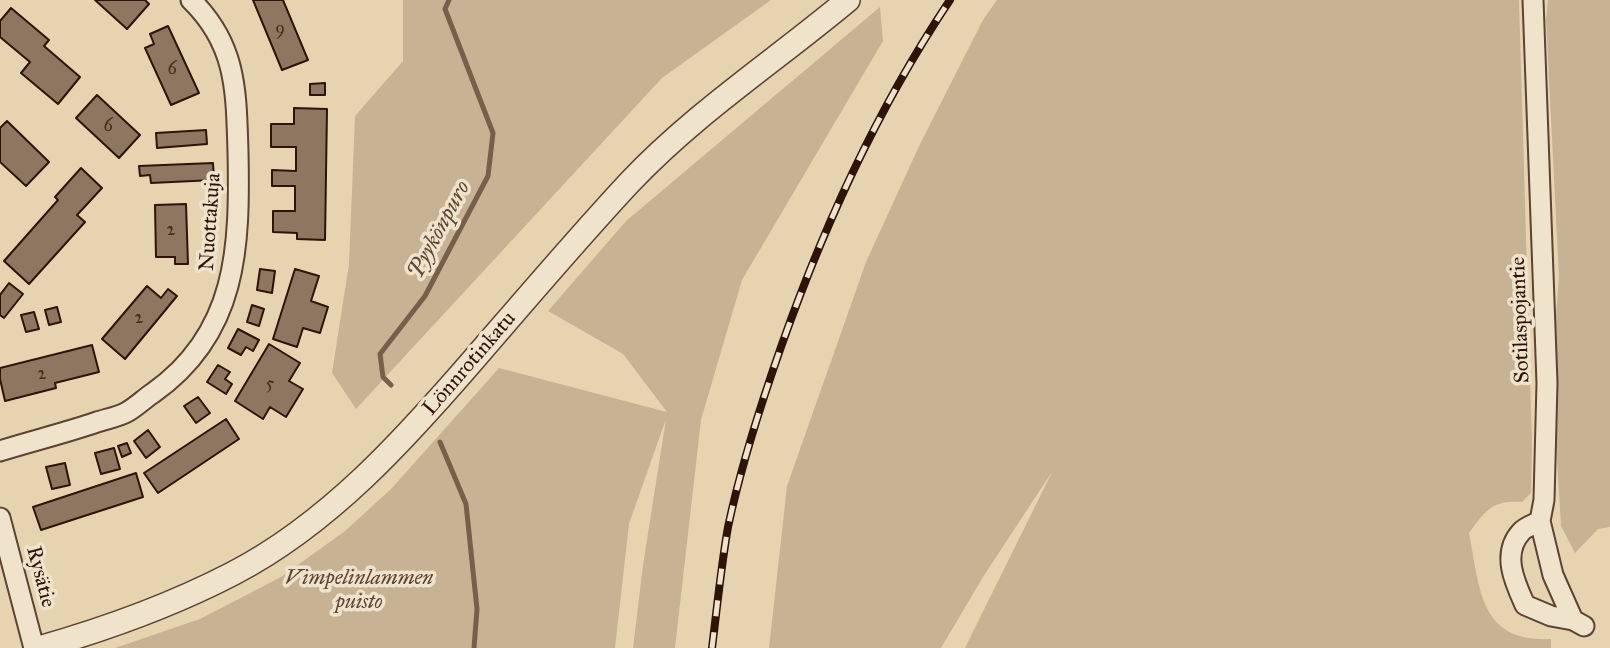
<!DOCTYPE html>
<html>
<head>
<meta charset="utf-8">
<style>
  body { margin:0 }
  canvas { display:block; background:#e6d4b1 }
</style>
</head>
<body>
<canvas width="1610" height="648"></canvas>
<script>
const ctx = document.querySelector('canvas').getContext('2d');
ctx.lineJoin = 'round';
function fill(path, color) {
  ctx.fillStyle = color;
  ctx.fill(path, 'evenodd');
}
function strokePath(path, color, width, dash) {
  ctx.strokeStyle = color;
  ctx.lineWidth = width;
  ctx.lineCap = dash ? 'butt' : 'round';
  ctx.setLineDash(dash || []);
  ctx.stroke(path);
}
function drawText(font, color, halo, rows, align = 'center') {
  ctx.font = font + ' "IM FELL Great Primer",serif';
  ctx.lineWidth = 7;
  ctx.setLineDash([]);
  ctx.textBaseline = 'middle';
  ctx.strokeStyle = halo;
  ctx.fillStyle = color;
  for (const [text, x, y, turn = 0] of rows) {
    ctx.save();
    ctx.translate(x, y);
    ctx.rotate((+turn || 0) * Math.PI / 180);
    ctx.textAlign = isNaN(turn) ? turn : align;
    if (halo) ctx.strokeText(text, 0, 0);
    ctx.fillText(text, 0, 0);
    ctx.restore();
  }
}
const green = new Path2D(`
  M 403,0 L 771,0 L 662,78 L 356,409 L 332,373 L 349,264 L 355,116 L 403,61 Z
  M 997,0 L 1519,0 L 1532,440 L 1531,493 L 1522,502 C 1492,500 1486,510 1469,533 C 1480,588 1479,643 1551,639 L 1551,648 L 965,648 L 1052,472 L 983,577 L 941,648 L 769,648 L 787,486 L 866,262 L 920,144 L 983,20 Z
  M 1548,0 L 1610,0 L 1610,527 L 1598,529 L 1575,553 L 1561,526 L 1554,411 L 1553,353 L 1559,277 L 1546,20 Z
  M 880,7 L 883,41 L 742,280 L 701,420 L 675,648 L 633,648 L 643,565 L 666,419 L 629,524 L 615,648 L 115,648 L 200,619 L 281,577 L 345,531 L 391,489 L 499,368 L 667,412 L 623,354 L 548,311 L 626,221 Z`);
const stream = new Path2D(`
  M 391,385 L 383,377 L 380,354 L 425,296 L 488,176 L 493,133 L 445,9 L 449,0
  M 440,442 L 466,504 L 477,609 L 474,648`);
const building = new Path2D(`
  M 95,0 L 145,0 L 149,4 L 127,29 Z
  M 253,0 L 283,0 L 308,60 L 282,70 Z
  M 11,8 L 49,40 L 44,46 L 80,77 L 58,104 L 21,73 L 30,62 L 0,37 L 0,21 Z
  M 168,26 L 199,93 L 171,105 L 145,48 L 154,44 L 150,34 Z
  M 325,83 L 325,95 L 310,95 L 310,84 Z
  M 97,95 L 140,135 L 119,158 L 76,118 Z
  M 294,108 L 327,109 L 325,240 L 297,239 L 297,233 L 273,232 L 273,211 L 295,211 L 295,186 L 272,186 L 272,170 L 296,171 L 296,147 L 271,147 L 271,124 L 294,124 Z
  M 7,121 L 49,162 L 26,186 L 0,162 L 0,128 Z
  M 206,130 L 207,144 L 157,148 L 156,133 Z
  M 213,163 L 214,180 L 151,183 L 150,175 L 140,176 L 139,166 Z
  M 81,168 L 102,188 L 77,215 L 85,222 L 29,284 L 4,261 L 58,200 L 55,197 Z
  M 186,204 L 188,264 L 175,264 L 175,257 L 156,257 L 155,205 Z
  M 260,269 L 275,271 L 272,293 L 257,290 Z
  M 295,269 L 319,276 L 311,301 L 328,307 L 320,333 L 303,328 L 297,347 L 273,339 Z
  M 9,283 L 23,294 L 4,318 L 0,315 L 0,295 Z
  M 147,286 L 161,298 L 168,289 L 177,296 L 125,359 L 102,339 Z
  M 252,305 L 264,309 L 259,326 L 247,322 Z
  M 57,307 L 61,322 L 49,325 L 45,310 Z
  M 34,312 L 39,329 L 26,332 L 21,315 Z
  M 238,329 L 259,340 L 253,351 L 246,347 L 241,355 L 228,348 Z
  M 269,344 L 300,363 L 289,381 L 303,389 L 286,417 L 270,407 L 263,419 L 235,401 Z
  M 92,345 L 99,372 L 55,383 L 56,388 L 5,401 L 0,379 L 0,368 Z
  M 218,365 L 230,372 L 225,379 L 232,384 L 226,394 L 207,382 Z
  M 198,397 L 210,413 L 196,423 L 184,406 Z
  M 226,419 L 239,439 L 158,493 L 144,473 Z
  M 148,430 L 160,447 L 146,458 L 134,441 Z
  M 127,443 L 131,453 L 122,457 L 118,446 Z
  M 114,448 L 120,469 L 101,474 L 95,453 Z
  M 65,463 L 70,485 L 52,489 L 46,467 Z
  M 136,473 L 143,497 L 41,530 L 33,507 Z`);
const minor = new Path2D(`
  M 1533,0 L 1547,383 L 1544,500 L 1540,521 L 1553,575 L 1573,620 L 1584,626
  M 0,451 C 32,441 65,433 97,422 C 106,419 118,417 127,412 C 136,407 144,399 153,393 C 238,333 240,247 238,151 C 236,91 237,45 191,0
  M 0,518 L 34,648
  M 1540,521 C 1535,524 1525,527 1521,532 C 1501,554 1515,583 1525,605 L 1551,616 L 1573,620`);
const tertiary = new Path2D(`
  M 39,648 C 106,629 170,606 232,574 C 329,524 405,439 475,358 C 526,299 576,240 629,183 C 695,113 775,61 848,0`);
const rail = new Path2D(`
  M 712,648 C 717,608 721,567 728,527 C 739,475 755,423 772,373 C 816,243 873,115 950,0`);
const numberNames = [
  ["9",280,30],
  ["6",172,70],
  ["6",108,127],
  ["2",171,231],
  ["2",139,319],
  ["2",42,375],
  ["5",270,385]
];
const streetNames = [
  ["Nuottakuja",211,222,-86],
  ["Sotilaspojantie",1521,320,-92],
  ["Lönnrotinkatu",470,364,-49],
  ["Rysätie",40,577,75]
];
const parkNames = [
  ["Vimpelinlammen",359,579],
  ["puisto",359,603]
];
const waterNames = [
  ["Pyykönpuro",440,230,-62]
];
fill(green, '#c7b394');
strokePath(stream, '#775f4b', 5);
fill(building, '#8e7760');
strokePath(building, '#2e1308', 2);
strokePath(minor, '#5c4332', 23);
strokePath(tertiary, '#5c4332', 26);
strokePath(minor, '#efe3cc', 19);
strokePath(tertiary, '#efe3cc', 23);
strokePath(rail, '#2e1308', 8);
strokePath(rail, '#efe3cc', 5, [16]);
drawText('18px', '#462c1e', null, numberNames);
drawText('21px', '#2e1308', '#efe3cc', streetNames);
drawText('italic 21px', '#5c4332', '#efe3cc', parkNames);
drawText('italic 23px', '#5e4635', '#efe3cc', waterNames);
</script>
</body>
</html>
